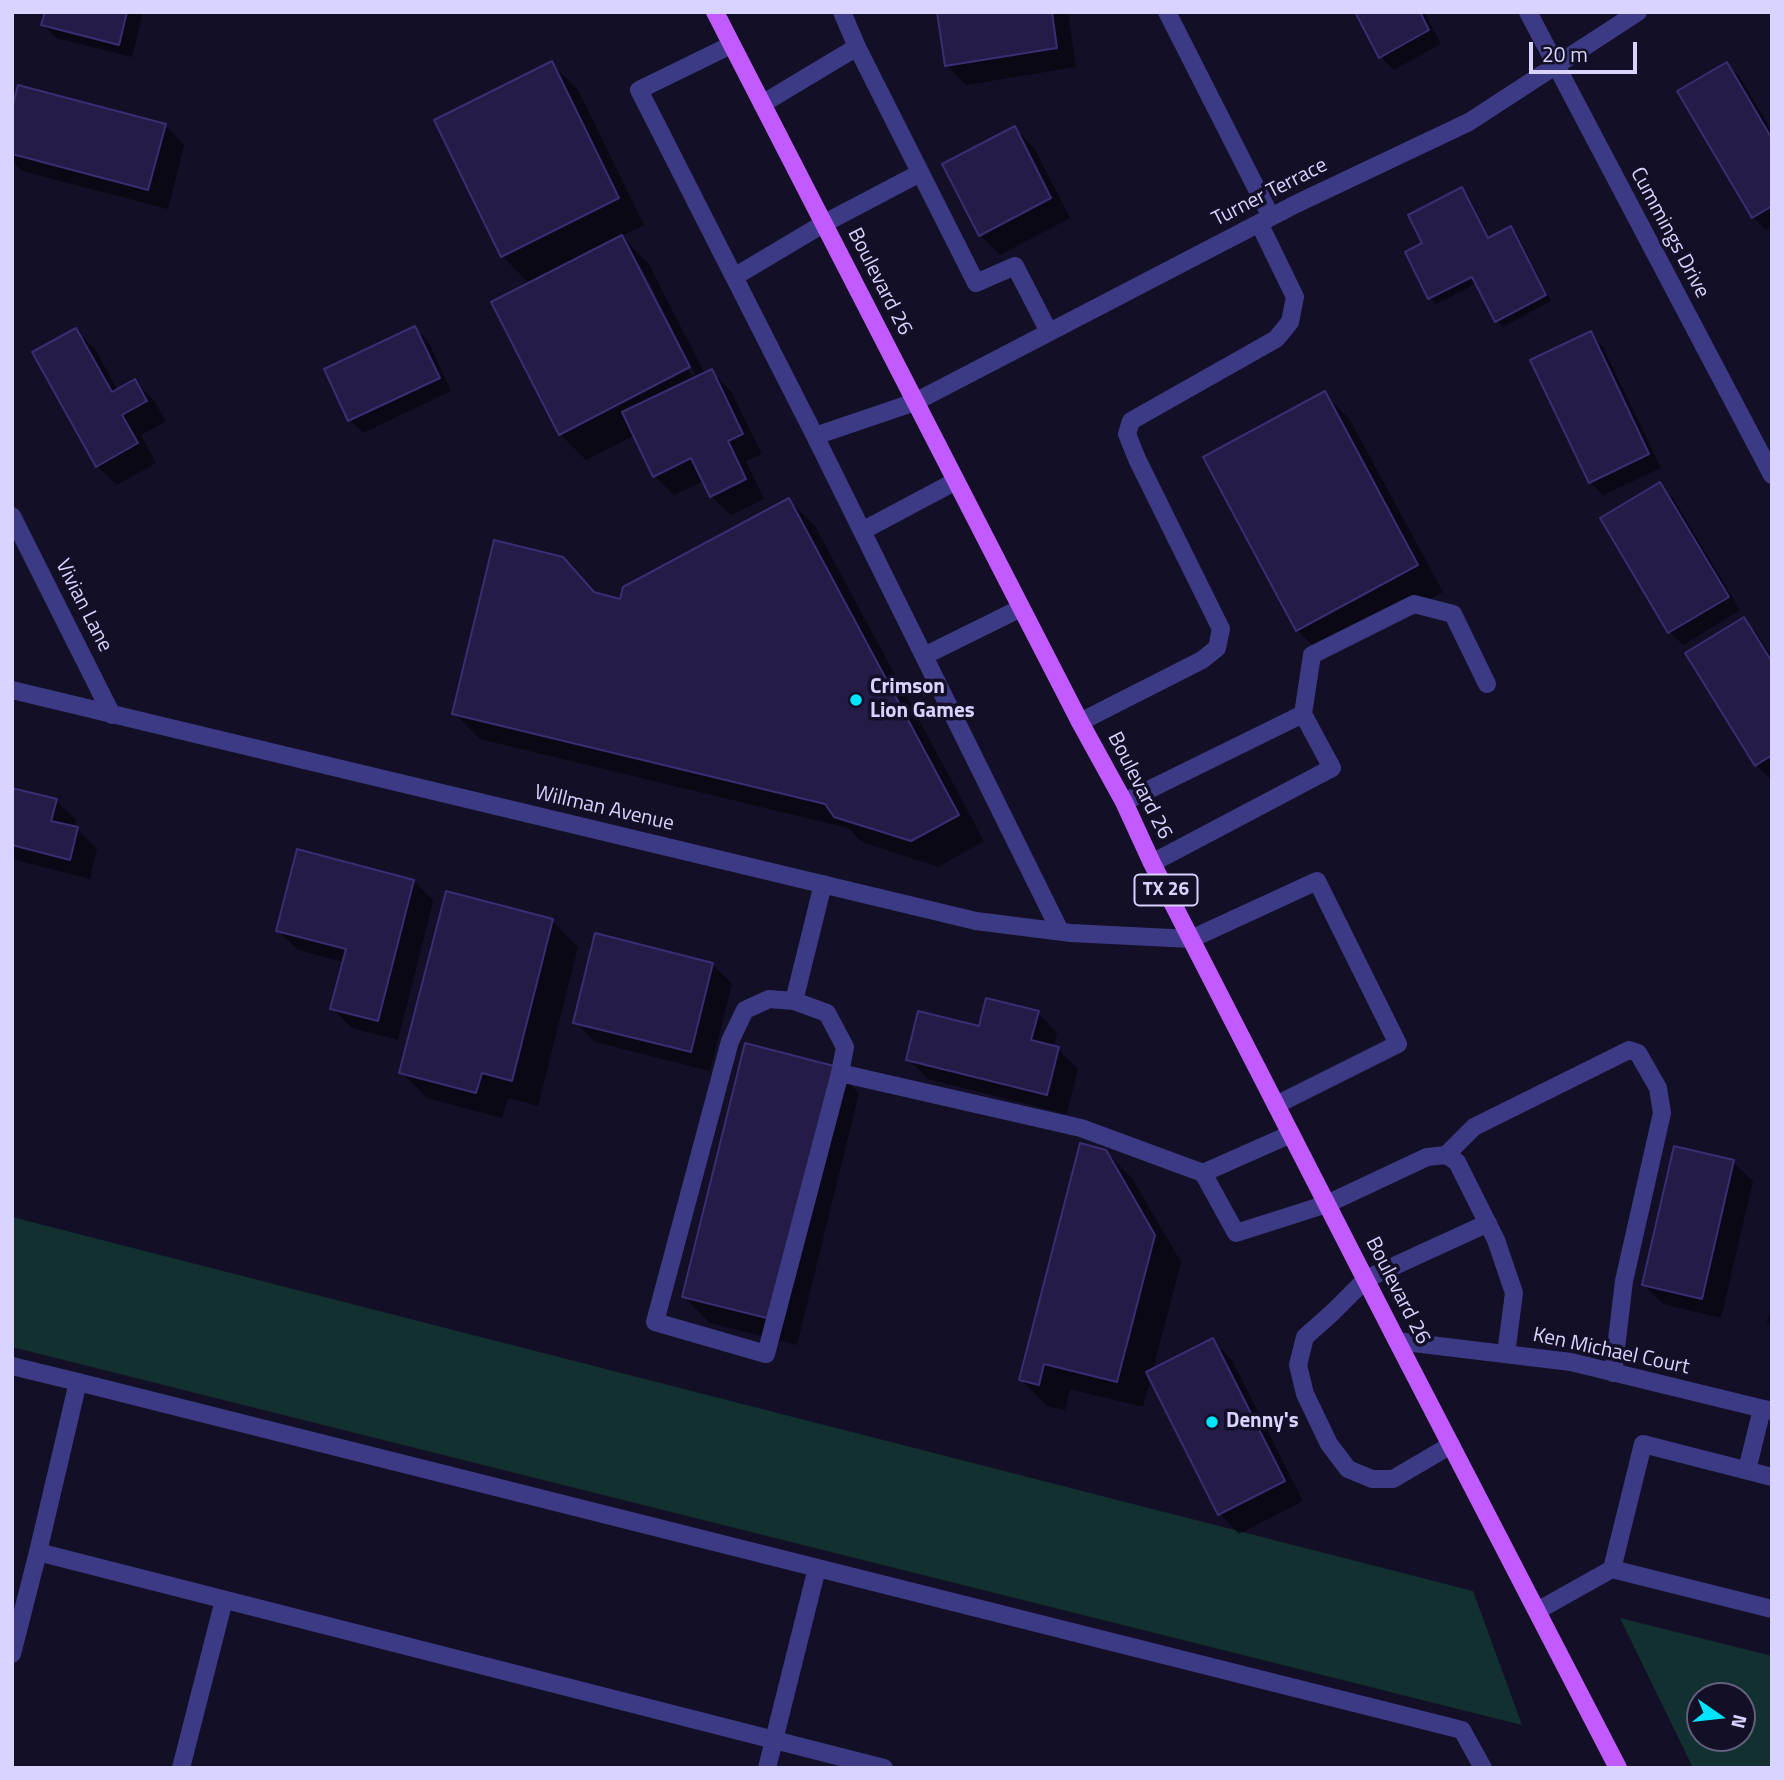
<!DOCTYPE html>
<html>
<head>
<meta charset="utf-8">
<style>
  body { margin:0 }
  #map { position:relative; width:1784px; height:1780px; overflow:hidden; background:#130f26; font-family:"Titillium Web",sans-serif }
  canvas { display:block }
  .frame { position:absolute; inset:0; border:14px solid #d9d4ff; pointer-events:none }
  .north { position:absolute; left:1686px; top:1682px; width:70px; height:70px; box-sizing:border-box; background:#130f26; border:2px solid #625e7d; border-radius:50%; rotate:104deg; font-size:19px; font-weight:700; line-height:28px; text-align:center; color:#d9d4ff }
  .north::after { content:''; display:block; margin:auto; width:24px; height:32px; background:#00e5ff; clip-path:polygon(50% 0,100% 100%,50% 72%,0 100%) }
  .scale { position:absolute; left:1529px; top:42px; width:108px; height:32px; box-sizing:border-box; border:4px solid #d9d4ff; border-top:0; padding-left:9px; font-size:21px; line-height:24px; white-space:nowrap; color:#d9d4ff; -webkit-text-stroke:5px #130f26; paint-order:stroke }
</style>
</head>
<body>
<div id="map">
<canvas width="1784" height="1780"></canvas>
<div class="frame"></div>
<div class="north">N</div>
<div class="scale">20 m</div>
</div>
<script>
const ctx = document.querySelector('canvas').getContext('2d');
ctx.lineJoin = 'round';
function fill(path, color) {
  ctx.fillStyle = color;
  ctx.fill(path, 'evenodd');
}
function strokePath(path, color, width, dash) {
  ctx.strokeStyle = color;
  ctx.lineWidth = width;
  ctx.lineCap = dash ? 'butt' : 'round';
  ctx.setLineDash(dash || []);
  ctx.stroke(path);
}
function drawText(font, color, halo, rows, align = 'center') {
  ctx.font = font + ' "Titillium Web",sans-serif';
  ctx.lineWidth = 7;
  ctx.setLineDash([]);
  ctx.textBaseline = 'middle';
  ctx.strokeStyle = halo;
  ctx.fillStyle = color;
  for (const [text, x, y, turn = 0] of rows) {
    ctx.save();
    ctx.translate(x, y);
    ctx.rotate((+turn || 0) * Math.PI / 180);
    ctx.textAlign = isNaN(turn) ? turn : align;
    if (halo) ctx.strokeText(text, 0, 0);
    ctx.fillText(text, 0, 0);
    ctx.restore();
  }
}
const green = new Path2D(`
  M 12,1217 L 1473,1591 L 1522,1725 L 12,1347 Z
  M 1620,1618 L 1772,1656 L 1772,1768 L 1693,1768 ZM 1700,1696 L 1742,1696 L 1742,1738 L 1700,1738 Z`);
const shadow = new Path2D(`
  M 46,12 L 143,12 L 132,57 L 56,38 L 43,25 Z
  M 938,12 L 1068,12 L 1076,67 L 966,85 L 947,65 Z
  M 1357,12 L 1424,12 L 1441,44 L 1394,70 L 1381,57 Z
  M 552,64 L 578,90 L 644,225 L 621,236 L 648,263 L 705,374 L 711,371 L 731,391 L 762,454 L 746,461 L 764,499 L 731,515 L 711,496 L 704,481 L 674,495 L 654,476 L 635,435 L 586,460 L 560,434 L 530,284 L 502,256 ZM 636,265 L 640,265 L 695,374 L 692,376 Z
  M 1727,64 L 1740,77 L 1772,132 L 1772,227 L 1766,230 L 1753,217 Z
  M 12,114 L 165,125 L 184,145 L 168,209 L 22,171 L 12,160 Z
  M 1015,128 L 1034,148 L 1070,218 L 1000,255 L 980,235 Z
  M 1462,189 L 1468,195 L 1490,239 L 1511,228 L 1517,234 L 1551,301 L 1503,327 L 1497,321 L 1477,283 L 1436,304 L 1430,298 L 1407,253 L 1425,244 Z
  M 415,328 L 428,341 L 451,391 L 363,433 L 350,420 Z
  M 75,330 L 95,349 L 118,391 L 135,381 L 154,401 L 166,421 L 141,435 L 156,463 L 117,485 L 97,466 Z
  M 1590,334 L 1603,347 L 1661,468 L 1603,495 L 1590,482 Z
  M 1324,393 L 1350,420 L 1443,592 L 1323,656 L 1297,630 Z
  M 1660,485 L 1673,498 L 1740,610 L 1683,645 L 1670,632 Z
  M 789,500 L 815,526 L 984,841 L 938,867 L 862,842 L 848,828 L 480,739 L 454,713 L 562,559 L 597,594 L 622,601 Z
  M 1743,619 L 1756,632 L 1772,657 L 1772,776 L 1769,778 L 1756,765 Z
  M 12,790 L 56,801 L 76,820 L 74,828 L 77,829 L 97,849 L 90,879 L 12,859 Z
  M 414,881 L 433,901 L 398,1040 L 352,1028 L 332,1008 L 344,962 L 298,950 L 278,931 Z
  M 552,921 L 578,947 L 538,1106 L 508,1098 L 502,1118 L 427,1098 L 401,1072 Z
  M 712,964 L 732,984 L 710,1071 L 595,1042 L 575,1022 Z
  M 1038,1013 L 1057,1033 L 1054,1048 L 1058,1049 L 1078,1069 L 1067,1114 L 928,1079 L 908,1059 L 980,1028 Z
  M 833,1067 L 859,1093 L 797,1345 L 710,1323 L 684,1297 Z
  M 1105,1151 L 1132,1178 L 1181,1262 L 1153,1370 L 1212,1340 L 1232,1360 L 1303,1501 L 1239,1534 L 1220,1514 L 1151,1378 L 1143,1407 L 1070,1389 L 1065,1410 L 1047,1406 L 1021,1380 Z
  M 1733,1162 L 1753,1181 L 1721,1318 L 1663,1304 L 1643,1284 Z
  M 1772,1302 L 1772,1327 L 1767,1322 Z`);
const building = new Path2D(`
  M 45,12 L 127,12 L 119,45 L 41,25 Z
  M 937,12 L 1052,12 L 1057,48 L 945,66 Z
  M 1355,12 L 1420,12 L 1429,30 L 1379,58 Z
  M 552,61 L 619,198 L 501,257 L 434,120 Z
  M 1727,62 L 1772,139 L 1772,206 L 1752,218 L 1677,91 Z
  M 18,85 L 166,124 L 148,190 L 12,154 L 12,108 Z
  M 1015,126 L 1051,198 L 979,236 L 942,164 Z
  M 1462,187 L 1488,238 L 1511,226 L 1546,295 L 1495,322 L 1472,277 L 1428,299 L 1405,252 L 1422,243 L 1408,215 Z
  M 622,235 L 690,367 L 559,435 L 491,302 Z
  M 415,326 L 440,378 L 348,421 L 324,369 Z
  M 76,328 L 112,392 L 135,379 L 147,401 L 122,415 L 138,443 L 96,467 L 32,352 Z
  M 1591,331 L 1649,454 L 1589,483 L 1530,360 Z
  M 712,369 L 743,434 L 728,441 L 746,479 L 710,497 L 691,458 L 653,477 L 622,412 Z
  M 1325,391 L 1418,565 L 1296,631 L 1203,457 Z
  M 1660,482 L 1729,597 L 1668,633 L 1600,518 Z
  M 789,498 L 959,815 L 911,841 L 834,817 L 825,804 L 452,714 L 494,540 L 563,557 L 594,592 L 620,599 L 623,587 Z
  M 1744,617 L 1772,662 L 1772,755 L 1755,766 L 1685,653 Z
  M 12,788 L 57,799 L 51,821 L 78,827 L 70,860 L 12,845 Z
  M 297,849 L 414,880 L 378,1021 L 330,1009 L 346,949 L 276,931 Z
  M 446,891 L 553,919 L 512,1081 L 482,1073 L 476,1093 L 399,1073 Z
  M 595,933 L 713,963 L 691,1052 L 573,1023 Z
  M 986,998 L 1039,1011 L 1031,1040 L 1059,1047 L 1047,1095 L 906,1060 L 918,1011 L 979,1026 Z
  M 745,1043 L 834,1066 L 771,1319 L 682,1297 Z
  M 1080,1143 L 1106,1150 L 1155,1235 L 1117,1382 L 1044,1364 L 1039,1385 L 1019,1380 Z
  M 1674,1146 L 1734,1160 L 1702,1299 L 1642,1285 Z
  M 1213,1338 L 1285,1481 L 1218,1515 L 1146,1372 Z`);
const minor = new Path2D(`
  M 842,12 L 857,47
  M 1167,12 L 1271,217
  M 1528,12 L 1772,475
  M 731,45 L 639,90 L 815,436 L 915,402 L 1296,204 L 1469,122 L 1638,12
  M 762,104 L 857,47 L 976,283 L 1015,266 L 1049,332
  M 734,277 L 823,224 L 920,173
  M 815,436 L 1060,931
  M 12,516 L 112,715
  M 862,531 L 956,481
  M 924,656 L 1021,608
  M 12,690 L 976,921 L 1071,933 L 1191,939 L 1317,881 L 1398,1044 L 1276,1105
  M 1303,714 L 1312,655 L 1414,604 L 1453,614 L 1487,684
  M 1080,722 L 1202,660 L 1217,648 L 1221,629 L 1137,459 L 1127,434 L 1131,421 L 1276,339 L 1290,322 L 1295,297 L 1259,223
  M 1124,802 L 1303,714 L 1332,768 L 1152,863
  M 823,884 L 794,1001 L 827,1013 L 845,1047 L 840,1073 L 1081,1128 L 1203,1173 L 1291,1134
  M 794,1001 L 769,999 L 745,1010 L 730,1041 L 655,1322 L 766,1354 L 840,1073
  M 1446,1155 L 1474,1127 L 1629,1050 L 1638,1053 L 1658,1088 L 1662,1113 L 1624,1281 L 1613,1373
  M 1203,1173 L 1236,1233 L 1327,1204 L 1427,1157 L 1446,1155 L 1457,1162 L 1496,1240 L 1514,1293 L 1506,1354
  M 1397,1341 L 1571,1362 L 1772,1411
  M 12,1366 L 78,1382
  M 1451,1445 L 1393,1479 L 1372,1479 L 1348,1469 L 1329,1444 L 1305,1394 L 1298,1365 L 1305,1337 L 1332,1313 L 1366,1279 L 1488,1223
  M 1747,1470 L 1762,1409
  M 1772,1477 L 1643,1444 L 1612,1569 L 1772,1609
  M 38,1552 L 78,1382 L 1462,1730 L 1483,1768
  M 1537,1611 L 1612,1569
  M 12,1654 L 38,1552 L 884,1768
  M 181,1768 L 224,1600
  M 767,1768 L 817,1568`);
const major = new Path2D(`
  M 715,12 L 1080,722 L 1124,802 L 1152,863 L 1397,1341 L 1618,1768`);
const markers = [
  [856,700,7,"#00e5ff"],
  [1212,1422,7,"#00e5ff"]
];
const shields = [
  [1166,890,63]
];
const shieldNames = [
  ["TX 26",1166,890]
];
const streetNames = [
  ["Turner Terrace",1270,193,-27],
  ["Cummings Drive",1669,233,62],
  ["Boulevard 26",879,282,63],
  ["Vivian Lane",83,606,63],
  ["Boulevard 26",1139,786,63],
  ["Willman Avenue",604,809,13],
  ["Boulevard 26",1397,1291,63],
  ["Ken Michael Court",1611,1352,12]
];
const poiNames = [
  ["Crimson",870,688],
  ["Lion Games",870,712],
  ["Denny's",1226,1422]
];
fill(green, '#12302f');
fill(shadow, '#0007');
fill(building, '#241b47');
strokePath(building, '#3b2d73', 2);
strokePath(minor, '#3d3a85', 18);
strokePath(major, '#c25bff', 18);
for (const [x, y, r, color] of markers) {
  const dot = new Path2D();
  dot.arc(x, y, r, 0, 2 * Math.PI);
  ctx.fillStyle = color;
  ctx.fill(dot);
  strokePath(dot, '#130f26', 2.5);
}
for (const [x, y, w] of shields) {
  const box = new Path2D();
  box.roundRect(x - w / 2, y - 15.5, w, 31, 5);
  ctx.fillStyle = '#130f26';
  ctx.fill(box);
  strokePath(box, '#d9d4ff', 2);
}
drawText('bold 19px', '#d9d4ff', null, shieldNames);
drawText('21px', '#d9d4ff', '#130f26', streetNames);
drawText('bold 21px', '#d9d4ff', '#130f26', poiNames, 'left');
</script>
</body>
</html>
